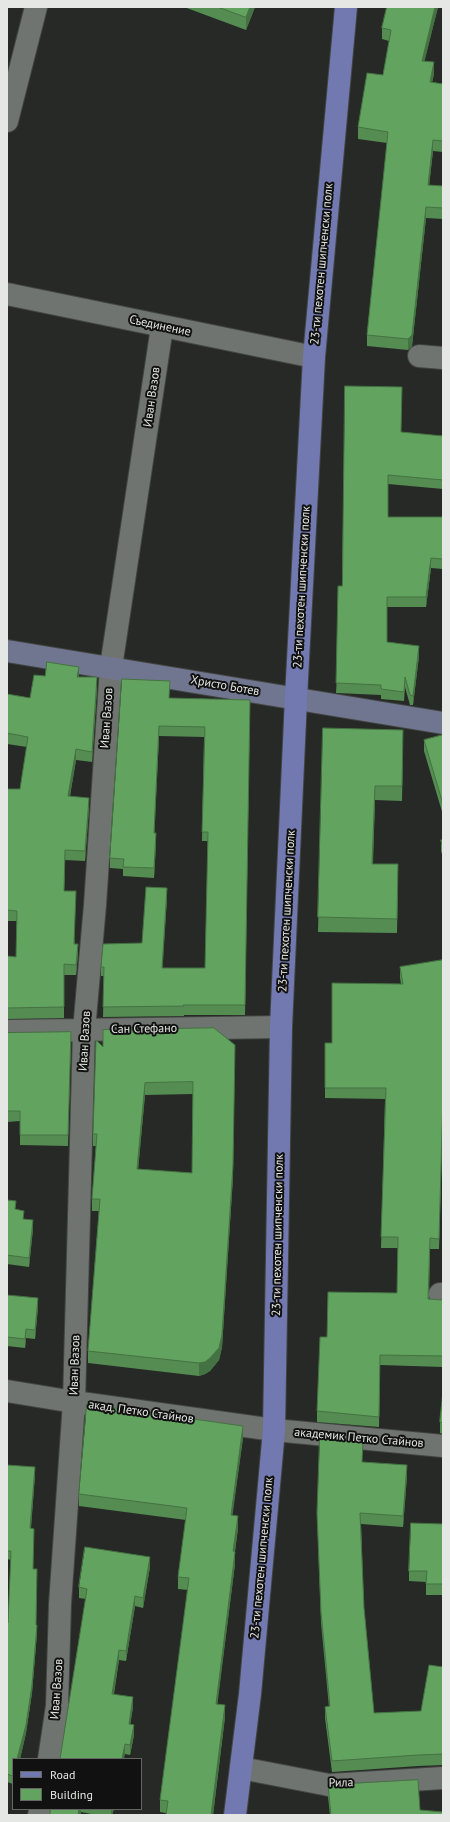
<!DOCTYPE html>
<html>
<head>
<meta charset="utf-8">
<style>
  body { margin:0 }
  #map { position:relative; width:450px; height:1822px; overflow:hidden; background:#262926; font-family:"PT Sans",sans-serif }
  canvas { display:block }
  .frame { position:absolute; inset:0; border:8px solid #e5e7e5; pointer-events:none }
  .legend { position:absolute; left:12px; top:1758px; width:130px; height:52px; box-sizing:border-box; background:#101110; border:1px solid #656765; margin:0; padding:5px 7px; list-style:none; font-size:12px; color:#e5e7e5 }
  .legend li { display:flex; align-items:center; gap:8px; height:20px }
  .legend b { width:20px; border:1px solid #656765 }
</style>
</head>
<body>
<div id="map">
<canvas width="450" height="1822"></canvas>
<div class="frame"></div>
<ul class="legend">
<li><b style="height:5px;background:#7279b1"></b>Road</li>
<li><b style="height:11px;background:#62a35f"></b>Building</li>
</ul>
</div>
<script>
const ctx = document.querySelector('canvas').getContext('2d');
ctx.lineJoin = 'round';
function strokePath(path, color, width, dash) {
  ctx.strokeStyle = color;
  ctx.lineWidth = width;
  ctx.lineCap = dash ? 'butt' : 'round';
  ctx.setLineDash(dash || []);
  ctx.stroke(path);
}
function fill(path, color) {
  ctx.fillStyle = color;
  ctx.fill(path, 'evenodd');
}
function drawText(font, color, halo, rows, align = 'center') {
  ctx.font = font + ' "PT Sans",sans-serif';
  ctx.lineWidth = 4;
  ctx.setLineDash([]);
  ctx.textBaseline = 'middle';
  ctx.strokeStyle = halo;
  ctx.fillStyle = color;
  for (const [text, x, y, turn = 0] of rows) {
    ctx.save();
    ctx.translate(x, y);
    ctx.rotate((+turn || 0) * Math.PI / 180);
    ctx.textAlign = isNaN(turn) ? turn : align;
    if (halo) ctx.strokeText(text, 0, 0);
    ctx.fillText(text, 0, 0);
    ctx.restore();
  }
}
const pedestrian = new Path2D(`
  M 241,1768 L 329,1785`);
const minor = new Path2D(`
  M 7,121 L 36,7
  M 7,294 L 314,357
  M 419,356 L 443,358
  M 7,1031 L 281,1027
  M 440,1294 L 443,1294
  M 7,1391 L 74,1402 L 274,1430 L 443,1446
  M 49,1759 L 57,1706 L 60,1604 L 74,1402 L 84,1030 L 95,905 L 111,667 L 162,327
  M 329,1785 L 443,1778
  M 39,1815 L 41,1809`);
const secondary = new Path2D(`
  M 7,651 L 443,723`);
const primary = new Path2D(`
  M 235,1815 L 250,1694 L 274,1430 L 281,1027 L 296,698 L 314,357 L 346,7`);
const wall = new Path2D(`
  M 184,7 L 255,7 L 246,30 Z
  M 387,7 L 438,7 L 424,61 L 434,74 L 432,82 L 443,84 L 443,152 L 433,151 L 429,185 L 443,186 L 443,219 L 426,218 L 412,346 L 408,350 L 367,346 L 367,335 L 387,143 L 358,139 L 358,127 L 383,75 L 389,41 L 382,39 L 382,28 Z
  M 401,432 L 443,436 L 443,489 L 388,484 L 388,517 L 443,517 L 443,569 L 431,568 L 426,607 L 387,607 L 387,642 L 419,656 L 413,705 L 410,705 L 405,687 L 404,701 L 381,699 L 381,695 L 336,693 L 342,586 Z
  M 45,676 L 79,677 L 97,688 L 92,762 L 76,760 L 70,796 L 89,808 L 85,861 L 65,860 L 64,891 L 75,944 L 78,954 L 76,975 L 64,975 L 64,1018 L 7,1019 L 7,956 L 16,957 L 17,921 L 7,921 L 7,789 L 20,789 L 27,747 L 7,744 L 7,694 L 30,698 Z
  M 170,698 L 250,700 L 245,1015 L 184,1015 L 184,1016 L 103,1017 L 104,976 L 101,976 L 101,967 L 142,943 L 167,898 L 162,968 L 205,968 L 208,841 L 202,841 L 204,737 L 159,736 L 154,833 L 156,843 L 154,878 L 123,876 L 123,869 L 110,868 L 110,858 Z
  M 323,728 L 403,745 L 402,801 L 375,800 L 373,864 L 398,879 L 397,933 L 318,932 Z
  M 443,735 L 443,815 L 424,751 L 424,740 Z
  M 441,840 L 443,840 L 443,858 L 441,851 Z
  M 443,960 L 443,1105 L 439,1249 L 430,1249 L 429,1299 L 443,1300 L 443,1367 L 380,1365 L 379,1427 L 317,1422 L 317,1411 L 327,1337 L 397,1293 L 398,1248 L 381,1248 L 385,1099 L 325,1098 L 325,1043 L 332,1043 L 401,984 L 400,978 L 400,967 Z
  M 214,1028 L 233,1177 L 222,1347 L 219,1360 L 210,1371 L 205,1374 L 199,1376 L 88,1363 L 88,1351 L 99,1211 L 92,1211 L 92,1199 L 96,1146 L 93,1146 L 93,1134 L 103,1047 ZM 193,1094 L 192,1173 L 138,1169 L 145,1095 Z
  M 71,1032 L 68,1146 L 20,1145 L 20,1121 L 7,1122 L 7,1033 Z
  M 7,1200 L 33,1229 L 29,1267 L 7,1264 Z
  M 7,1295 L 38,1307 L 35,1339 L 26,1338 L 25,1348 L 7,1346 Z
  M 443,1392 L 443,1434 L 440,1433 L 440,1422 Z
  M 243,1438 L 232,1515 L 238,1528 L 235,1552 L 235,1564 L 217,1704 L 225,1717 L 213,1815 L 166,1815 L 166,1813 L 160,1812 L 160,1800 L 188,1590 L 178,1589 L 178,1577 L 186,1520 L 79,1506 L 79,1494 Z
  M 363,1462 L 407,1476 L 403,1527 L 361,1524 L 364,1608 L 374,1713 L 421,1711 L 443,1667 L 443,1765 L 418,1766 L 332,1772 L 325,1718 L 325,1707 L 329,1707 L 321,1623 L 317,1513 Z
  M 7,1465 L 35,1475 L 31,1528 L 36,1625 L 37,1633 L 32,1693 L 26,1733 L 20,1759 L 13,1759 L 13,1784 L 7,1782 L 7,1623 L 8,1623 L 11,1560 L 7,1559 Z
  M 443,1524 L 443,1595 L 426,1595 L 426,1582 L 409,1581 L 409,1571 Z
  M 150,1567 L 143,1608 L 135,1606 L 126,1661 L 119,1660 L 114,1694 L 133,1707 L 130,1724 L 134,1735 L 130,1755 L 125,1754 L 86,1599 L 79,1598 L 79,1587 Z
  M 328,1785 L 420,1810 L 443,1815 L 330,1815 L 328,1797 Z
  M 51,1809 L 114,1809 L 112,1815 L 96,1815 L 81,1812 L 81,1815 L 50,1815 Z`);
const shadedWall = new Path2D(`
  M 250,7 L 255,7 L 246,30 L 246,17 Z
  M 435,7 L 438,7 L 422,72 L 422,61 Z
  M 434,62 L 434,74 L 430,93 L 430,82 Z
  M 433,140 L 433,151 L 428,196 L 428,185 Z
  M 426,207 L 426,218 L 412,346 L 408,350 L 408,339 Z
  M 431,558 L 431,568 L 426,607 L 426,597 Z
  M 419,646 L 419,656 L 413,705 L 413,696 Z
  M 79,667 L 79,677 L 77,677 Z
  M 97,677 L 97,688 L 92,762 L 92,752 Z
  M 159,726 L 159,736 L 154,843 L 154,833 Z
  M 76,749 L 76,760 L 68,807 L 68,796 Z
  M 375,786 L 375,800 L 372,878 L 372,864 Z
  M 89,798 L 89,808 L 85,861 L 85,851 Z
  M 156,833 L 156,843 L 154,878 L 154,868 Z
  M 167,888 L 167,898 L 162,978 L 162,968 Z
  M 78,944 L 78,954 L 76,975 L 76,965 Z
  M 235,1045 L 233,1177 L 222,1347 L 219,1360 L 210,1371 L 205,1374 L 199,1376 L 199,1363 Z
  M 145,1083 L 145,1095 L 137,1182 L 137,1169 Z
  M 33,1220 L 33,1229 L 29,1267 L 29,1258 Z
  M 38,1298 L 38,1307 L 35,1339 L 35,1330 Z
  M 26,1329 L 26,1338 L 25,1348 L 25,1339 Z
  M 243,1426 L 243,1438 L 231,1527 L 231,1515 Z
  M 407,1465 L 407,1476 L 403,1527 L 403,1516 Z
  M 35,1467 L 35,1475 L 30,1537 L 30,1528 Z
  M 238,1516 L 238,1528 L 233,1564 L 233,1551 Z
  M 235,1552 L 235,1564 L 216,1716 L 216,1704 Z
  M 150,1557 L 150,1567 L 143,1608 L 143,1598 Z
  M 135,1596 L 135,1606 L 126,1661 L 126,1651 Z
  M 37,1625 L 37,1633 L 32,1693 L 26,1733 L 20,1759 L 17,1759 Z
  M 119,1650 L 119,1660 L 112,1704 L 112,1694 Z
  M 133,1697 L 133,1707 L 129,1734 L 129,1724 Z
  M 225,1705 L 225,1717 L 213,1815 L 211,1815 Z
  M 134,1725 L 134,1735 L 130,1755 L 130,1745 Z
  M 125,1744 L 125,1754 L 124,1759 L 122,1759 Z
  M 79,1809 L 81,1809 L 81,1815 L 78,1815 Z
  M 111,1809 L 114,1809 L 112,1815 L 111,1815 Z`);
const building = new Path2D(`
  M 218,7 L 250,7 L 246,17 Z
  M 387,7 L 435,7 L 422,61 L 434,62 L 430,82 L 443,84 L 443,141 L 433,140 L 428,185 L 443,186 L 443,208 L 426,207 L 412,335 L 408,339 L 367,335 L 388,132 L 358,127 L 367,73 L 383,75 L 391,30 L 382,28 Z
  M 345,386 L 402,387 L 401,432 L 443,436 L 443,480 L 388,475 L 388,517 L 443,517 L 443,559 L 431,558 L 426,597 L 387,597 L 387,642 L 419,646 L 413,696 L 410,695 L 405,677 L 404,692 L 381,689 L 381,685 L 336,683 L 338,586 L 342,586 Z
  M 47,662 L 79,667 L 77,677 L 97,677 L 92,752 L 76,749 L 68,796 L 89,798 L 85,851 L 65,850 L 64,891 L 76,891 L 74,944 L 78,944 L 76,965 L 64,964 L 64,1007 L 7,1008 L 7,956 L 16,957 L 17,911 L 7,910 L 7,789 L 20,789 L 28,737 L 7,733 L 7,694 L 30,698 L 34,675 L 45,676 Z
  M 122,679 L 170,681 L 169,698 L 250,700 L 245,1005 L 183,1005 L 184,1006 L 103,1007 L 104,967 L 101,967 L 103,944 L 142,943 L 146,887 L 167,888 L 162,968 L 205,968 L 208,832 L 202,832 L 205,727 L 159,726 L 154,833 L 156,833 L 154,868 L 123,867 L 124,859 L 110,858 Z
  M 323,728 L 403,730 L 402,786 L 375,786 L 372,864 L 398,864 L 397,919 L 318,917 Z
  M 443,735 L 443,804 L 424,740 Z
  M 441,840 L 443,840 L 443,847 Z
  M 443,960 L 443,1094 L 439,1239 L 430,1238 L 428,1299 L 443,1300 L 443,1356 L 380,1355 L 379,1417 L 317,1411 L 320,1337 L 327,1337 L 328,1292 L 397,1293 L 398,1237 L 381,1237 L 386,1088 L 325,1088 L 325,1043 L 332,1043 L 332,983 L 403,984 L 400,967 Z
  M 214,1028 L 235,1045 L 233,1165 L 222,1335 L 219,1348 L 210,1358 L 205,1362 L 199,1363 L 88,1351 L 100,1199 L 92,1199 L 97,1134 L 93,1134 L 96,1040 L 103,1047 L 103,1030 ZM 193,1082 L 192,1173 L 137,1169 L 145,1083 Z
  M 71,1032 L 68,1135 L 20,1135 L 20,1111 L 7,1111 L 7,1033 Z
  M 7,1200 L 16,1201 L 15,1209 L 24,1211 L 23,1219 L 33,1220 L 29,1258 L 7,1255 Z
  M 7,1295 L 38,1298 L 35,1330 L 26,1329 L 25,1339 L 7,1337 Z
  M 443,1392 L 443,1423 L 440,1422 Z
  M 87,1404 L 243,1426 L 231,1515 L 238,1516 L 233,1551 L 235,1552 L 216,1704 L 225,1705 L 211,1815 L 166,1815 L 168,1801 L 160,1800 L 189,1578 L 178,1577 L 187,1508 L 79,1494 Z
  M 320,1436 L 363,1440 L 362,1462 L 407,1465 L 403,1516 L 360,1513 L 364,1608 L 374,1713 L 421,1711 L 429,1665 L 443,1667 L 443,1754 L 418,1755 L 332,1761 L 325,1707 L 330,1706 L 321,1612 L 317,1513 Z
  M 7,1465 L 35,1467 L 30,1528 L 34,1529 L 33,1569 L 37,1569 L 36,1625 L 37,1625 L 32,1685 L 26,1725 L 17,1759 L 13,1759 L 13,1776 L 7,1774 L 7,1623 L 8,1623 L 11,1551 L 7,1551 Z
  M 411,1523 L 443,1524 L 443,1584 L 426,1584 L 427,1571 L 409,1571 Z
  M 85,1547 L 150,1557 L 143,1598 L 135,1596 L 126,1651 L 119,1650 L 112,1694 L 133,1697 L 129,1724 L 134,1725 L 130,1745 L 125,1744 L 122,1759 L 60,1759 L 87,1589 L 79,1587 Z
  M 418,1780 L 420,1810 L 443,1812 L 443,1815 L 331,1815 L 328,1785 Z
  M 51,1809 L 79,1809 L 78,1815 L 50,1815 Z`);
const streetNames = [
  ["23-ти пехотен шипченски полк",322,264,-85],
  ["Съединение",160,326,12],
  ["Иван Вазов",152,397,-82],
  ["23-ти пехотен шипченски полк",302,587,-87],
  ["Христо Ботев",225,686,10],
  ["Иван Вазов",107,718,-86],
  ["23-ти пехотен шипченски полк",287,911,-87],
  ["Сан Стефано",144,1029,-1],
  ["Иван Вазов",85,1041,-87],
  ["23-ти пехотен шипченски полк",278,1235,-89],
  ["Иван Вазов",75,1365,-88],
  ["акад. Петко Стайнов",141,1412,8],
  ["академик Петко Стайнов",359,1438,5],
  ["23-ти пехотен шипченски полк",262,1558,-85],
  ["Иван Вазов",57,1689,-86],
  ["Рила",341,1783,-1]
];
strokePath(pedestrian, '#424542', 24);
strokePath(minor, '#424542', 24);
strokePath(secondary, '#424542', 24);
strokePath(primary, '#424542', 24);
strokePath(pedestrian, '#707470', 22);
strokePath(minor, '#707470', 22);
strokePath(secondary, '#717690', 22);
strokePath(primary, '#7279b1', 22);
fill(wall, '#548c52');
fill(shadedWall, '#457242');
fill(building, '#62a35f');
strokePath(building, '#457242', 1);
drawText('12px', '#e5e7e5', '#101110', streetNames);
</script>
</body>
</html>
